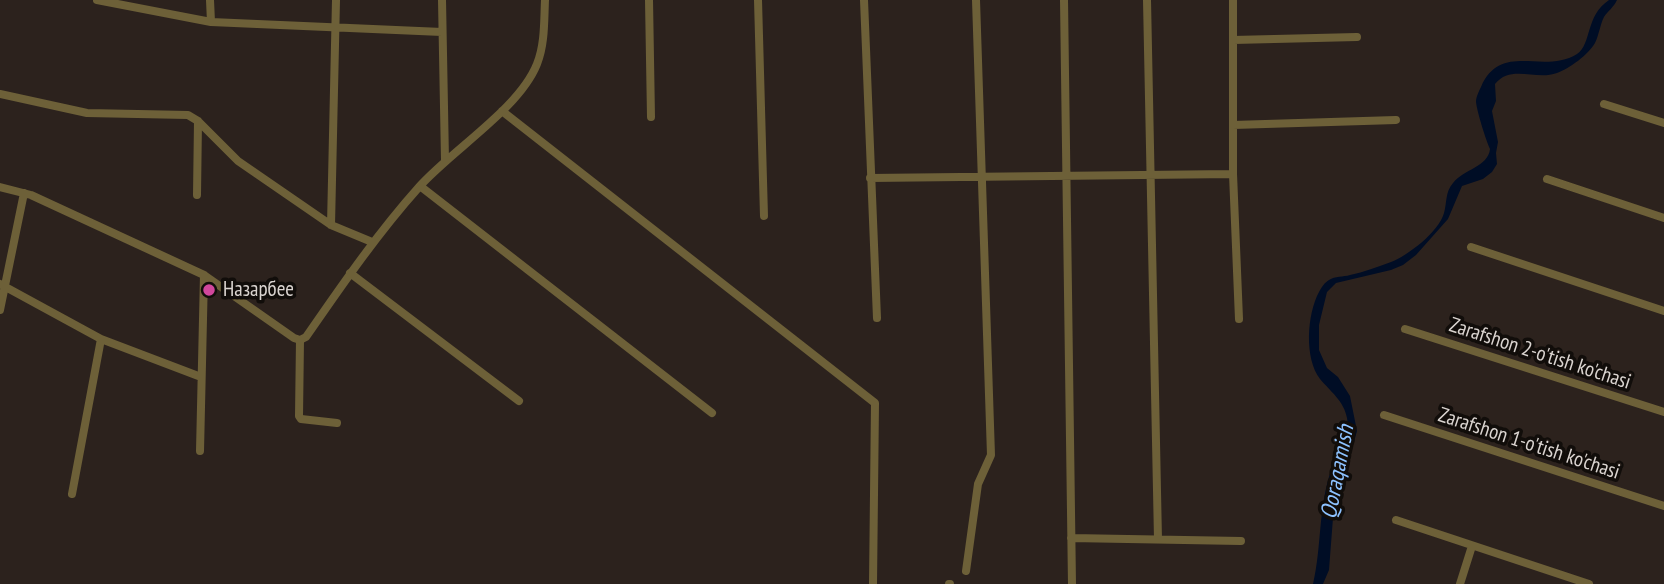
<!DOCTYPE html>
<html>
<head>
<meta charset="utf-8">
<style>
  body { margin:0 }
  canvas { display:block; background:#2c221d }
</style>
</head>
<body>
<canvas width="1664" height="584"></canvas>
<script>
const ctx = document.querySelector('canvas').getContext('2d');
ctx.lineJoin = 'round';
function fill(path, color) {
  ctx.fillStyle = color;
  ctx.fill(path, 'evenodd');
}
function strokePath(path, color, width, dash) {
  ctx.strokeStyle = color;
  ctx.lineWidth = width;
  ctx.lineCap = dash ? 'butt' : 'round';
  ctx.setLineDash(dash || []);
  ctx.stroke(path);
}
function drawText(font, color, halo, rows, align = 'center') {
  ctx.font = font + ' "PT Sans Narrow",sans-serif';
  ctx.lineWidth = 7;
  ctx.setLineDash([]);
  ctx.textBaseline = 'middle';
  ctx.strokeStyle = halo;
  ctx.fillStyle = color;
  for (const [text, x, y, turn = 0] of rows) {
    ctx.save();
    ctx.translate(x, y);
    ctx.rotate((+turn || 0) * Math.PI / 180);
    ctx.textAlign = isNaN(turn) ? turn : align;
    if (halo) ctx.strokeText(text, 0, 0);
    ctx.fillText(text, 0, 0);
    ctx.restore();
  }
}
const water = new Path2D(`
  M 1609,0 L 1617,0 C 1614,7 1608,11 1604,17 C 1600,25 1599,35 1595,43 C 1588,55 1570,68 1557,73 C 1536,81 1511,64 1495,84 L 1496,101 L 1492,111 L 1498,142 L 1496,153 L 1497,164 L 1492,172 L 1483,179 L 1462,186 L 1448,219 L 1416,255 L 1403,265 L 1391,270 L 1336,283 L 1327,292 L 1319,325 L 1319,350 L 1327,368 L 1338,377 L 1350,396 L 1357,431 L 1333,518 L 1329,570 L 1323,584 L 1313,584 C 1322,546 1318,505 1332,468 C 1338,453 1350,434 1347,418 C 1344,401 1330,391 1320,379 C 1304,358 1307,314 1319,292 C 1321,288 1325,282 1329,280 C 1335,276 1343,277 1350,275 C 1364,272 1377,267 1391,262 C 1407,256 1439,232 1444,213 C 1447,203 1445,192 1453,183 C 1464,169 1488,167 1490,149 C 1486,140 1477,112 1476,102 C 1476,97 1479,91 1481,87 C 1501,41 1543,75 1577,54 C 1592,44 1585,16 1609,0 Z`);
const minor = new Path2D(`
  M 97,0 L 211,22 L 442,32
  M 210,0 L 211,22
  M 442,0 L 445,160
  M 649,0 L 651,117
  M 758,0 L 764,216
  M 864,0 L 877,318
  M 1064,0 L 1072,584
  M 1147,0 L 1158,539
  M 1233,0 L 1233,174 L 1239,319
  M 1233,40 L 1357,37
  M 0,94 L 87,113 L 188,115 L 198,121 L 238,161 L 331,225 L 372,242
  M 1604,104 L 1664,123
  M 502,111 L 875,403 L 873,584
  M 1233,125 L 1396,120
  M 870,178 L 1233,174
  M 1547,179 L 1664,218
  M 420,186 L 712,413
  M 0,187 L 31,195 L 204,275 L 294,338 L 300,340 L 306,337 C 342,285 377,234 419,187 C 453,149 519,109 537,64 C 545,44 544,21 545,0
  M 197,195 L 198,121
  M 331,225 L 336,0
  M 1471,247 L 1664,311
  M 350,273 L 519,401
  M 0,284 L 101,339 L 201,377
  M 0,310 L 24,193
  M 1405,329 L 1664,412
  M 300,340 L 299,416 L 301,419 L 337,423
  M 1384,415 L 1664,506
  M 200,451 L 204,275
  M 72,494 L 101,339
  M 1396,520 L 1589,584
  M 1071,538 L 1241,541
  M 966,571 L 978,484 L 991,455 L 976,0
  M 949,584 L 950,584
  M 1460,584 L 1472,546`);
const markers = [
  [209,290,7,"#d1479c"]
];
const poiNames = [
  ["Назарбее",223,290]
];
const streetNames = [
  ["Zarafshon 2-o'tish ko'chasi",1540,354,18],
  ["Zarafshon 1-o'tish ko'chasi",1529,444,18]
];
const waterNames = [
  ["Qoraqamish",1338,472,-79]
];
fill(water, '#000d25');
strokePath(minor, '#6d6038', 8);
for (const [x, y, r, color] of markers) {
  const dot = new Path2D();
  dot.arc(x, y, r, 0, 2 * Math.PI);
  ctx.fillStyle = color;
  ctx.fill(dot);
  strokePath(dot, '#110d0a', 2.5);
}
drawText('21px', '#dad4d0', '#110d0a', poiNames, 'left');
drawText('21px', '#dad4d0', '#110d0a', streetNames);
drawText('italic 23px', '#8dc2ff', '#110d0a', waterNames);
</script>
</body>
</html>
